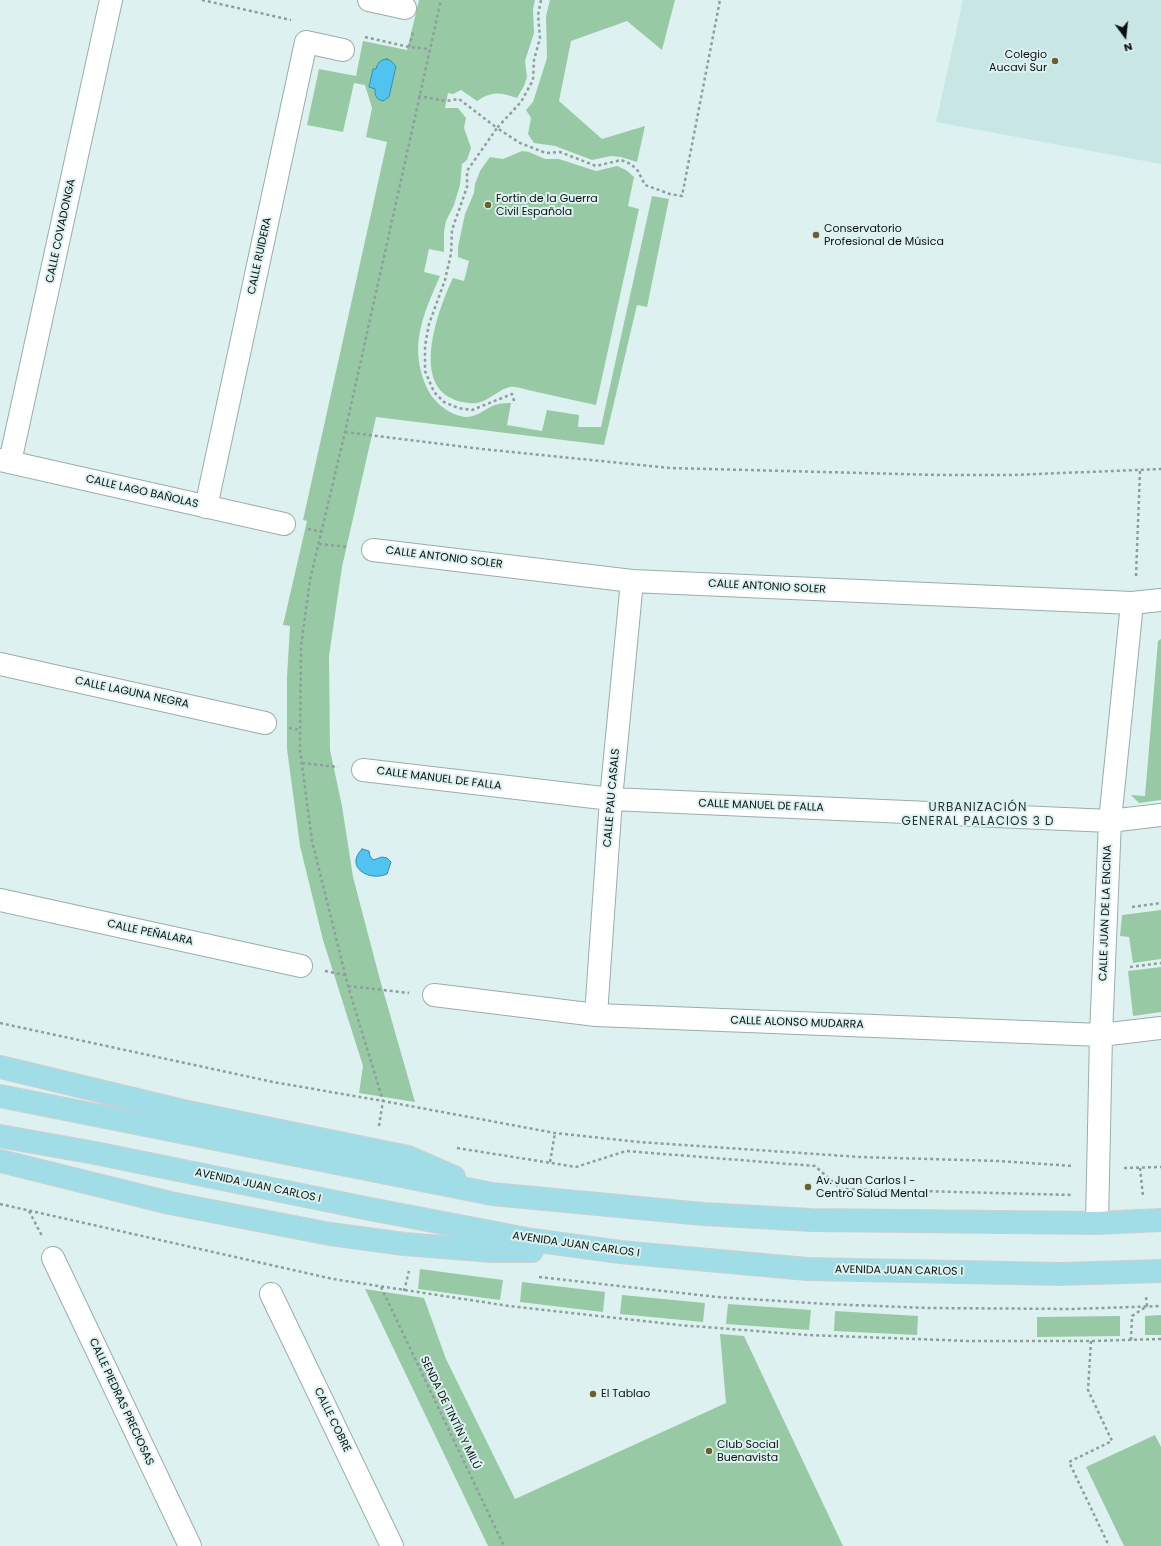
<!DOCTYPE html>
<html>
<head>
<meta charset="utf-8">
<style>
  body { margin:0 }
  #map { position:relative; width:1161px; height:1546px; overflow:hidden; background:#ddf2f0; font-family:Poppins,sans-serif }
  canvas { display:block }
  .north { position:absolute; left:1105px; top:16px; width:40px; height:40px; -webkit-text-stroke:3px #ddf2f0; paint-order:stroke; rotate:165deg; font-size:11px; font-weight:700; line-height:16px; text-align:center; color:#091010 }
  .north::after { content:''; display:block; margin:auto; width:14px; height:18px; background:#091010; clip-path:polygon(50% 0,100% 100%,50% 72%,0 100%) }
</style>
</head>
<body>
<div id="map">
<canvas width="1161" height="1546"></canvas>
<div class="north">N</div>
</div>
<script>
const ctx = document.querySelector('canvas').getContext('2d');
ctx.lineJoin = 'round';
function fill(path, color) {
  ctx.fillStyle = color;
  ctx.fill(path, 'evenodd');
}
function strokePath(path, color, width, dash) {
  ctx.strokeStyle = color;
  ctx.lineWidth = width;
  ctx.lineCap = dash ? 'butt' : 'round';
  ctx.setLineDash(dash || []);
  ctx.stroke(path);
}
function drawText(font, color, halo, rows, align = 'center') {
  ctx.font = font + ' Poppins,sans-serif';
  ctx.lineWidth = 4;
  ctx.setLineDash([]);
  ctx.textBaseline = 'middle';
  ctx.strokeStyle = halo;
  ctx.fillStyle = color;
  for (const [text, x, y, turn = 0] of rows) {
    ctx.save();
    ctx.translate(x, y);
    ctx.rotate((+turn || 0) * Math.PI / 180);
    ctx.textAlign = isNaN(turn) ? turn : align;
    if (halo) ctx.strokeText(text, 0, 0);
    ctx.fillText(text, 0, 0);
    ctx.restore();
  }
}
const built = new Path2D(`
  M 963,0 L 1161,0 L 1161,164 L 936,122 Z`);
const green = new Path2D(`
  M 419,0 L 535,0 L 533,9 L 534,33 L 525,61 L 527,77 L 524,86 L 517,98 C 500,92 492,91 477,101 L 461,90 L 453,94 L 448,93 L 445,108 L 458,108 L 466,118 L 464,128 L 471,148 L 467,160 L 462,164 L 460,185 L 454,205 L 446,221 L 444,232 L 444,252 L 429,249 L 424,272 L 440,276 C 426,309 411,339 422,375 C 425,385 429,394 436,401 C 443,409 455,416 465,417 C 478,418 487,406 499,404 C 503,403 507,403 511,403 L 507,425 L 542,431 L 547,410 L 579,415 L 578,427 L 601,427 L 652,196 L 669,199 L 647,307 L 637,305 L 604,445 L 376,417 L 342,567 L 329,656 L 330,750 L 342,806 L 353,877 L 379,976 L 415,1102 L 359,1093 L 363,1066 L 323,940 L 300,846 L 287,749 L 287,677 L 290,626 L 283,625 L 307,521 L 303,520 L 387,142 L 366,137 L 372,108 L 365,85 L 354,83 L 343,132 L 307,125 L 319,69 L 356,76 L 363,41 L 407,50 Z
  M 550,0 L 675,0 L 662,50 L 627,21 L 571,41 L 559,101 L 602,139 L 645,126 L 637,162 L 621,157 L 611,156 L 592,160 L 555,146 L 534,143 L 528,134 L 531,118 L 526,110 L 533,102 L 547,58 L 546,16 Z
  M 522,151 L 529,152 L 545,159 L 559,159 L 596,171 L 617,166 L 626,170 L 634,177 L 628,206 L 639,209 L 596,405 C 573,400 550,395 528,390 C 523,389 515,386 510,387 C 499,389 489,401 477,403 C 471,404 459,402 453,399 C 411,382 439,307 453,278 L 464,281 L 469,261 L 458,257 L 458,247 L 465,214 L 474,193 L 475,184 L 480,171 L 490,157 L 503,159 Z
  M 1161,639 L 1161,800 L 1139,803 L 1131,795 L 1145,796 L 1158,641 Z
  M 1161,910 L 1161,959 L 1133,963 L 1129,937 L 1120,936 L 1122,915 Z
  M 1161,967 L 1161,1012 L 1133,1016 L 1128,971 Z
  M 420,1269 L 503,1280 L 500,1300 L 418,1289 Z
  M 522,1282 L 605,1292 L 603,1312 L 520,1302 Z
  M 365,1289 L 424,1298 L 446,1359 L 515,1499 L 726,1403 L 720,1334 L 744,1336 L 843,1546 L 488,1546 Z
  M 622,1295 L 705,1303 L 703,1322 L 620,1314 Z
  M 728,1304 L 811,1310 L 809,1330 L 726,1324 Z
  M 835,1311 L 918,1316 L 917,1335 L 834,1331 Z
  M 1161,1315 L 1161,1335 L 1145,1335 L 1145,1316 Z
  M 1120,1316 L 1120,1336 L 1037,1337 L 1037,1317 Z
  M 1155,1435 L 1161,1447 L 1161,1546 L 1124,1546 L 1086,1467 Z`);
const water = new Path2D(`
  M 387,59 L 391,61 L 396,66 L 389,97 L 383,101 C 376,99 375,96 375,89 L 369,87 L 373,69 L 376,69 C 378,62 380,60 387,59 Z
  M 362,849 L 369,851 L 370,856 L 373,860 L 382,857 L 387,858 L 391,862 L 387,874 C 369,882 344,867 362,849 Z`);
const path = new Path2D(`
  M 202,0 L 291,20
  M 541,0 L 538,15 L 540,38 L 534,60 L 533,80 L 521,102 L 497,128 L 520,143 L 546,153 L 560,152 L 596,166 L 621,160 L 631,164 L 638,171 L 645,185 L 670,194 L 682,196 L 720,0
  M 365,37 L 409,47 L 430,49
  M 409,47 L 413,32
  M 418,96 L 446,101 L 459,99 L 497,128 L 467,171 L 467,187 L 452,230 L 451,254 L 445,280 L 429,324 L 425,346 L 425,371 L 434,392 L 444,402 L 458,408 L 472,410 L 512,394 L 515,404
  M 345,432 L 482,449 L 670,468 L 939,475 L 1013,475 L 1161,469
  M 308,529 L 322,532
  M 319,544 L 349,547
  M 1136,576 L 1140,471
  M 289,728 L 300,730
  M 302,763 L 338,767
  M 1132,907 L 1161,903
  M 1130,967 L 1161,963
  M 325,971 L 345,975
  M 348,986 L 409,993
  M 0,1023 L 273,1082 L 383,1101 L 555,1133 L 639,1142 L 860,1157 L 998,1161 L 1073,1166
  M 379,1126 L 383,1101 L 348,986 L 312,841 L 300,750 L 301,646 L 310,580 L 345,432 L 441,0
  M 457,1148 L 576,1167 L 626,1151 L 815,1166 L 841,1189 L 1073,1195
  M 550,1162 L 555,1133
  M 1124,1168 L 1161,1167
  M 1140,1168 L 1143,1196
  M 0,1204 L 333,1279 L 509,1306 L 679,1325 L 807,1335 L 969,1341 L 1091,1341 L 1161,1339
  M 29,1211 L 42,1236
  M 539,1277 L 717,1297 L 827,1304 L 928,1308 L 1072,1309 L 1161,1306
  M 381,1287 L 504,1546
  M 404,1291 L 409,1271
  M 1131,1340 L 1132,1316 L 1147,1306 L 1146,1297
  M 1091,1341 L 1088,1390 L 1112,1441 L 1069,1462 L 1109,1546`);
const minor = new Path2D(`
  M 369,0 L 405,8
  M 0,460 L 284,524
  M 10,462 L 111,0
  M 206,507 L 306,42 L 343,50
  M 373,550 L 632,581 L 1132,603 L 1161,600
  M 0,664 L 265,723
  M 363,770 L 611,799 L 1110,821 L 1161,815
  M 0,900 L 301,966
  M 434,995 L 596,1015 L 1101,1035 L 1161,1028
  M 596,1015 L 611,799 L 632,581
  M 1097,1223 L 1101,1035 L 1110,821 L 1132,603
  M 53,1258 L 190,1546
  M 271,1294 L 392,1546`);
const major = new Path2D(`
  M 0,1067 L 183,1111 L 408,1157 L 454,1177
  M 0,1096 L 492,1194 L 703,1214 L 811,1220 L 1097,1223 L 1161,1220
  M 0,1136 L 95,1153 L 365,1208 L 532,1240 L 620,1252 L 807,1269 L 1060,1274 L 1161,1271
  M 0,1161 L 170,1203 L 330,1234 L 404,1244 L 492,1251 L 532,1251`);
const markers = [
  [1055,61,4,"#6b5f2c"],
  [488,205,4,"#6b5f2c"],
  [816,235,4,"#6b5f2c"],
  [808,1187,4,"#6b5f2c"],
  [593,1394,4,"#6b5f2c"],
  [709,1451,4,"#6b5f2c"]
];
const poiNames = [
  ["Colegio",1047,55,"right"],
  ["Aucavi Sur",1047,68,"right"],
  ["Fortín de la Guerra",496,199],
  ["Civil Española",496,212],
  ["Conservatorio",824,229],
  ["Profesional de Música",824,242],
  ["Av. Juan Carlos I -",816,1181],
  ["Centro Salud Mental",816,1194],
  ["El Tablao",601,1394],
  ["Club Social",717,1445],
  ["Buenavista",717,1458]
];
const streetNames = [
  ["CALLE COVADONGA",61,231,-78],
  ["CALLE RUIDERA",260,256,-78],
  ["CALLE LAGO BAÑOLAS",142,492,13],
  ["CALLE ANTONIO SOLER",444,558,7],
  ["CALLE ANTONIO SOLER",767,587,3],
  ["CALLE LAGUNA NEGRA",132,693,12],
  ["CALLE MANUEL DE FALLA",439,779,7],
  ["CALLE PAU CASALS",612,798,-85],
  ["CALLE MANUEL DE FALLA",761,806,2],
  ["CALLE JUAN DE LA ENCINA",1106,913,-88],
  ["CALLE PEÑALARA",150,933,12],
  ["CALLE ALONSO MUDARRA",797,1023,2],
  ["AVENIDA JUAN CARLOS I",258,1186,12],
  ["AVENIDA JUAN CARLOS I",576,1245,8],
  ["AVENIDA JUAN CARLOS I",899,1271,1],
  ["CALLE PIEDRAS PRECIOSAS",121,1402,65],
  ["SENDA DE TINTÍN Y MILÚ",450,1413,64],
  ["CALLE COBRE",332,1420,64]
];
const neighbourhoodNames = [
  ["URBANIZACIÓN",978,808],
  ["GENERAL PALACIOS 3 D",978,822]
];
fill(built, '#c8e7e4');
fill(green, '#98c9a5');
fill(water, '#51c3f1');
strokePath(water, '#3b8dae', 1);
strokePath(minor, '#99adab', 24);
strokePath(major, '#cecfcf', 24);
strokePath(path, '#8e9e9d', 2.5, [3, 3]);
strokePath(minor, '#fff', 22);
strokePath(major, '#a0dde6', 22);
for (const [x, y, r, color] of markers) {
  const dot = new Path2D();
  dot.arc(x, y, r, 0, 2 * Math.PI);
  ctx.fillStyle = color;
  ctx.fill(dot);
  strokePath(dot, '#ddf2f0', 1.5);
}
drawText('11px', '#091010', '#ddf2f0', poiNames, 'left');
drawText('11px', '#091010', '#ddf2f0', streetNames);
ctx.letterSpacing = '1px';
drawText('12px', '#223332', '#ddf2f0', neighbourhoodNames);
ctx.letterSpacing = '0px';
</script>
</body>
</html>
